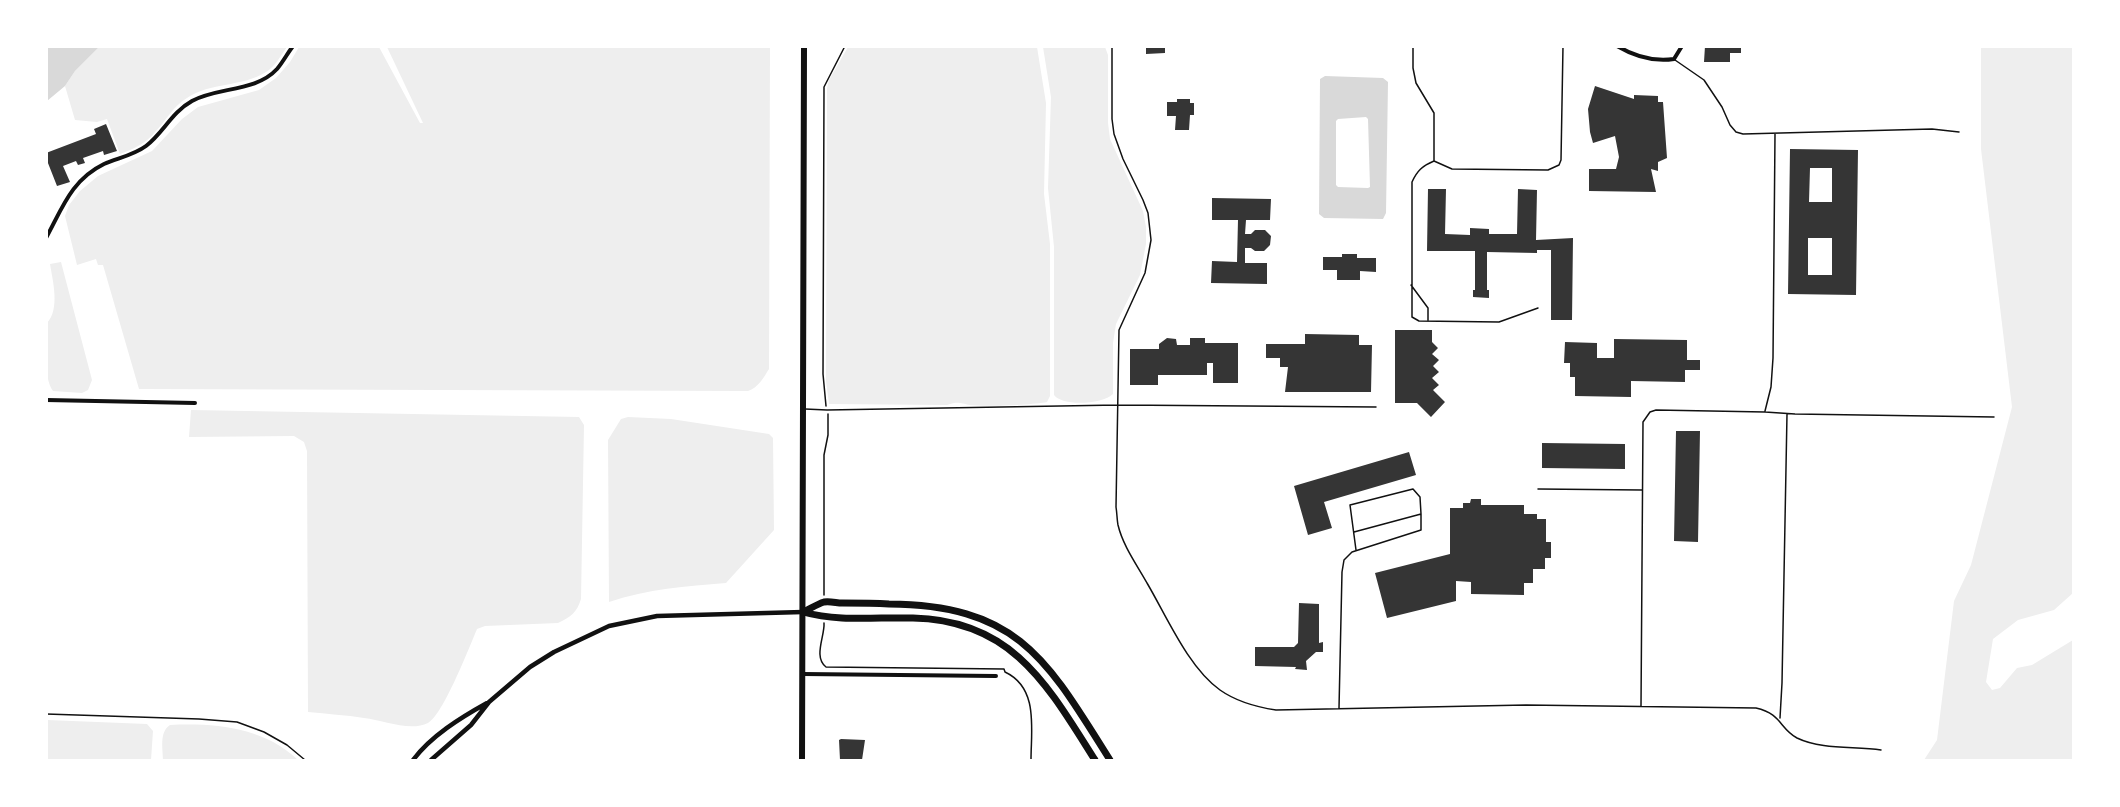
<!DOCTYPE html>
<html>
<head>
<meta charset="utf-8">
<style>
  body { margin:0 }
  #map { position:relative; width:2120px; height:807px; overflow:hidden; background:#fff; font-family:"Space Grotesk",sans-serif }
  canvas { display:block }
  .frame { position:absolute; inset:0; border:48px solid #fff; pointer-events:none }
</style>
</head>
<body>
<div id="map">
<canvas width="2120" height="807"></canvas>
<div class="frame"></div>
</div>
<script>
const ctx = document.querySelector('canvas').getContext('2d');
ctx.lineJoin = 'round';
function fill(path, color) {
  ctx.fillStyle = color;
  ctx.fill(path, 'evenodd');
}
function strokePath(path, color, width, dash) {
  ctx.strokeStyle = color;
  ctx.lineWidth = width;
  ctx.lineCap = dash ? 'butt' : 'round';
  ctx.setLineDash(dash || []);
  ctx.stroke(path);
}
const green = new Path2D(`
  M 99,47 L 287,47 C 281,55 275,67 266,72 C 243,87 210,82 187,98 C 173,106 166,121 155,132 C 146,143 134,149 120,154 L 107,119 L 97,122 L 75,120 L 65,86 L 75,71 Z
  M 299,47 L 379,47 L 420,123 L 423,123 L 387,47 L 770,47 L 769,369 C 764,377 758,388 748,391 L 139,389 L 103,265 L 98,265 L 96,259 L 77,265 L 65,216 L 69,205 L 80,191 L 98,176 L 152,151 L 182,119 L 198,107 L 259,90 L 276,78 L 290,62 Z
  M 848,47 L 1037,47 L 1046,103 L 1044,194 L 1050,244 L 1050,396 L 1047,402 C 1032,405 984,407 970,405 C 960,403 958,401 947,405 L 829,404 L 826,381 L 827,88 L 829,80 Z
  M 1043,47 L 1105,47 L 1108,55 L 1108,123 L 1110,139 L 1143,211 L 1146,227 L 1146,244 L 1140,275 L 1116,324 L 1113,343 L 1113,394 C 1103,404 1063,407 1054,395 L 1054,247 L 1048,188 L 1051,97 Z
  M 1981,47 L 2073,47 L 2073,593 L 2054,610 L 2018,620 L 1993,639 L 1986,682 L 1992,690 L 2000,688 L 2017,668 L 2032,665 L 2073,640 L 2073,760 L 1924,760 L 1937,740 L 1954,601 L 1971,565 L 2012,407 L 1981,149 Z
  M 61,262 L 92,380 L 88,390 L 82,393 L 53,391 C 43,378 46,339 47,323 C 60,309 53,282 50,264 Z
  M 191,410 L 579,417 L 584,425 L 581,599 C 577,612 571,617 558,623 L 485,626 L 477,629 C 469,648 443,715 428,723 C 410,732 383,720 364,718 C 346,715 327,714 308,712 L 307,451 L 304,442 L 294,436 L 189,437 Z
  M 628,417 L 671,419 L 769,434 L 773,438 L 774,530 L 726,583 C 686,586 648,589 609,602 L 608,440 L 621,419 Z
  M 47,720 L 147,724 L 153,731 L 151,760 L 47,760 Z
  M 170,725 C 216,723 263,727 298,760 L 163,760 C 163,749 159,732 170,725 Z`);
const water = new Path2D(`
  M 47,46 L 99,47 L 75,71 L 65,86 L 47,101 Z
  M 1325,76 L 1383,78 L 1388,82 L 1386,213 L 1383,219 L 1324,218 L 1319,214 L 1320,79 ZM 1366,117 L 1368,119 L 1370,187 L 1368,188 L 1338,187 L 1336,185 L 1336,121 L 1338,119 Z`);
const building = new Path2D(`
  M 1146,46 L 1165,46 L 1165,53 L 1146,54 Z
  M 1705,46 L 1741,46 L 1741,53 L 1730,53 L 1730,62 L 1704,62 Z
  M 1595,86 L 1634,99 L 1634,95 L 1658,96 L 1658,102 L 1663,102 L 1667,158 L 1658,162 L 1658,171 L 1651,169 L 1656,192 L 1589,191 L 1589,169 L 1616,169 L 1619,157 L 1615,136 L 1593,143 L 1590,132 L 1588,109 Z
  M 1177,99 L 1190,99 L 1190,103 L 1194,103 L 1194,115 L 1190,115 L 1189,130 L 1175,130 L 1176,116 L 1167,116 L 1167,102 L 1177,102 Z
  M 106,124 L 117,151 L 104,155 L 103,151 L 83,158 L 85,163 L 78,165 L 76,161 L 63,166 L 70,182 L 57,186 L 46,158 L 46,153 L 96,134 L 94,129 Z
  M 1790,149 L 1858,150 L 1856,295 L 1788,294 ZM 1810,168 L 1832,168 L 1832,202 L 1809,202 ZM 1808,238 L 1832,238 L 1832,275 L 1808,275 Z
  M 1428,189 L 1446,189 L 1445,234 L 1470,235 L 1470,228 L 1489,229 L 1489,234 L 1517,234 L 1518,189 L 1537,190 L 1536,240 L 1573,238 L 1572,320 L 1551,320 L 1551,250 L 1537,250 L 1537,253 L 1487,252 L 1487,290 L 1489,290 L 1489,298 L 1473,297 L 1473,290 L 1475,290 L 1475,251 L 1427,251 Z
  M 1212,198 L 1271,199 L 1270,220 L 1246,220 L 1245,234 L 1251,234 L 1255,230 L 1265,230 L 1271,236 L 1270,245 L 1264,251 L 1255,251 L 1251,248 L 1245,248 L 1245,263 L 1267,263 L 1267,284 L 1211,283 L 1212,261 L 1237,262 L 1238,220 L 1212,220 Z
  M 1342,254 L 1357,254 L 1357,258 L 1376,258 L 1376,272 L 1360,271 L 1360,280 L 1337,280 L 1337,270 L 1323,270 L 1323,257 L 1342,257 Z
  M 1395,330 L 1432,330 L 1432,342 L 1438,348 L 1432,354 L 1439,360 L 1433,366 L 1439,372 L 1432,378 L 1439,385 L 1433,390 L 1445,402 L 1431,417 L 1417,403 L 1395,403 Z
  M 1305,334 L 1359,335 L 1359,345 L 1372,345 L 1371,392 L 1285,392 L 1288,367 L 1280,367 L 1280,358 L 1266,358 L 1266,344 L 1305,344 Z
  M 1167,338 L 1176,339 L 1177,345 L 1190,345 L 1190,338 L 1205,338 L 1205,343 L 1238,343 L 1238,383 L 1213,383 L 1213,363 L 1207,363 L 1207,375 L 1158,375 L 1158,385 L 1130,385 L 1130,349 L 1159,349 L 1159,344 Z
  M 1614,339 L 1687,340 L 1687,360 L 1700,360 L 1700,370 L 1685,370 L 1685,382 L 1631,381 L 1631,397 L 1575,396 L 1575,377 L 1570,377 L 1570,363 L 1564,363 L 1565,342 L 1597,343 L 1597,358 L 1614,358 Z
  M 1676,431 L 1700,431 L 1698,542 L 1674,541 Z
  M 1542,443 L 1625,444 L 1625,469 L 1542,468 Z
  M 1409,452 L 1416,475 L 1324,502 L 1332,528 L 1308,535 L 1294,486 Z
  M 1471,499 L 1481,499 L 1481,505 L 1524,505 L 1524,514 L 1537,514 L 1537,519 L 1546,519 L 1546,542 L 1551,542 L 1551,558 L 1545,558 L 1545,569 L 1533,569 L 1533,583 L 1524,583 L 1524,595 L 1471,594 L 1471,582 L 1456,581 L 1456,601 L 1387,618 L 1375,573 L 1450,554 L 1450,508 L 1463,508 L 1463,503 L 1470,503 Z
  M 1299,603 L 1319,604 L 1319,643 L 1323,642 L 1323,652 L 1316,652 L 1306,661 L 1307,670 L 1295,669 L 1296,667 L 1255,666 L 1255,647 L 1294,647 L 1298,643 Z
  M 841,739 L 865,740 L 862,760 L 840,760 L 839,740 Z`);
const path = new Path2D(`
  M 826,406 L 823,374 L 824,87 L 845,46
  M 824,595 L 824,455 L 828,435 L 828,414
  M 824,623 C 825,636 813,657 826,667 L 1004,669 L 1005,672 C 1039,688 1031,729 1031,760`);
const service = new Path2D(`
  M 1112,46 L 1112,119 L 1114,134 L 1123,159 L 1143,200 L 1148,213 L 1151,240 L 1145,273 L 1119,330 L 1116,507 C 1117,513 1117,520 1118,525 C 1123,546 1137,565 1147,583 C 1167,617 1188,667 1220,690 C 1237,702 1256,707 1276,710 L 1526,705 L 1756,708 C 1782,714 1779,728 1797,738 C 1822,750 1854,746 1881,750
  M 1413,46 L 1413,68 L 1416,83 L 1434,113 L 1434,161 L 1452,169 L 1548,170 L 1559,165 L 1561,160 L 1563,46
  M 1675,60 L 1704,80 L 1722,107 L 1730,125 L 1736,132 L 1743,134 L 1932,129 L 1959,132
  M 1434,161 C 1422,166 1417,171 1412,182 L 1412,317 L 1419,321 L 1499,322 L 1538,308
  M 1411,285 L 1428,308 L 1428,320
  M 805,409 L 827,410 L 1118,405 L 1376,407
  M 1765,411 L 1771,387 L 1773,358 L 1775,134
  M 1538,489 L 1642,490
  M 1356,550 L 1350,505 L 1413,489 L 1420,497 L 1421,514
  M 1641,706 L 1643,422 L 1650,412 L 1656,410 L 1765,412 L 1795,414 L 1994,417
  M 1339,708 L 1342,572 L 1344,560 L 1352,552 L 1421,530 L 1421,514 L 1354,532
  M 46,714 L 199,719 L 237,722 L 264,732 L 287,745 L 305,760
  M 1780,718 L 1782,683 L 1787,414`);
const minor = new Path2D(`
  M 1617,46 C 1634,56 1654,62 1674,59 L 1682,46
  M 46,238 C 62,209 71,180 104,164 C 118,158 134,155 146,146 C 163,133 172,112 192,101 C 217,87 256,92 277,69 C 283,62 287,54 293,46
  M 46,400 L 195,403
  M 803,674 L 996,676`);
const tertiary = new Path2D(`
  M 413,760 C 431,736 460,718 487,703
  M 431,760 L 471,725 L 489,702 L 530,667 L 554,652 L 609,626 L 657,616 L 803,612`);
const primary = new Path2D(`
  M 802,760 L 804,46`);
const motorway = new Path2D(`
  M 803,612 C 810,609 817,604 824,602 C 830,601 837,603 842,603 C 858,603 873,603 889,604 C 1019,605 1047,660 1110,760
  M 803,612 C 839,622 876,617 913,618 C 1013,620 1048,686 1095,760`);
fill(green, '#eee');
fill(water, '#d9d9d9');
fill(building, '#353535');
strokePath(path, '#111', 1.5);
strokePath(service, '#111', 1.5);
strokePath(minor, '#111', 4);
strokePath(tertiary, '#111', 4.5);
strokePath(primary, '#111', 6);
strokePath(motorway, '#111', 7);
</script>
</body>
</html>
